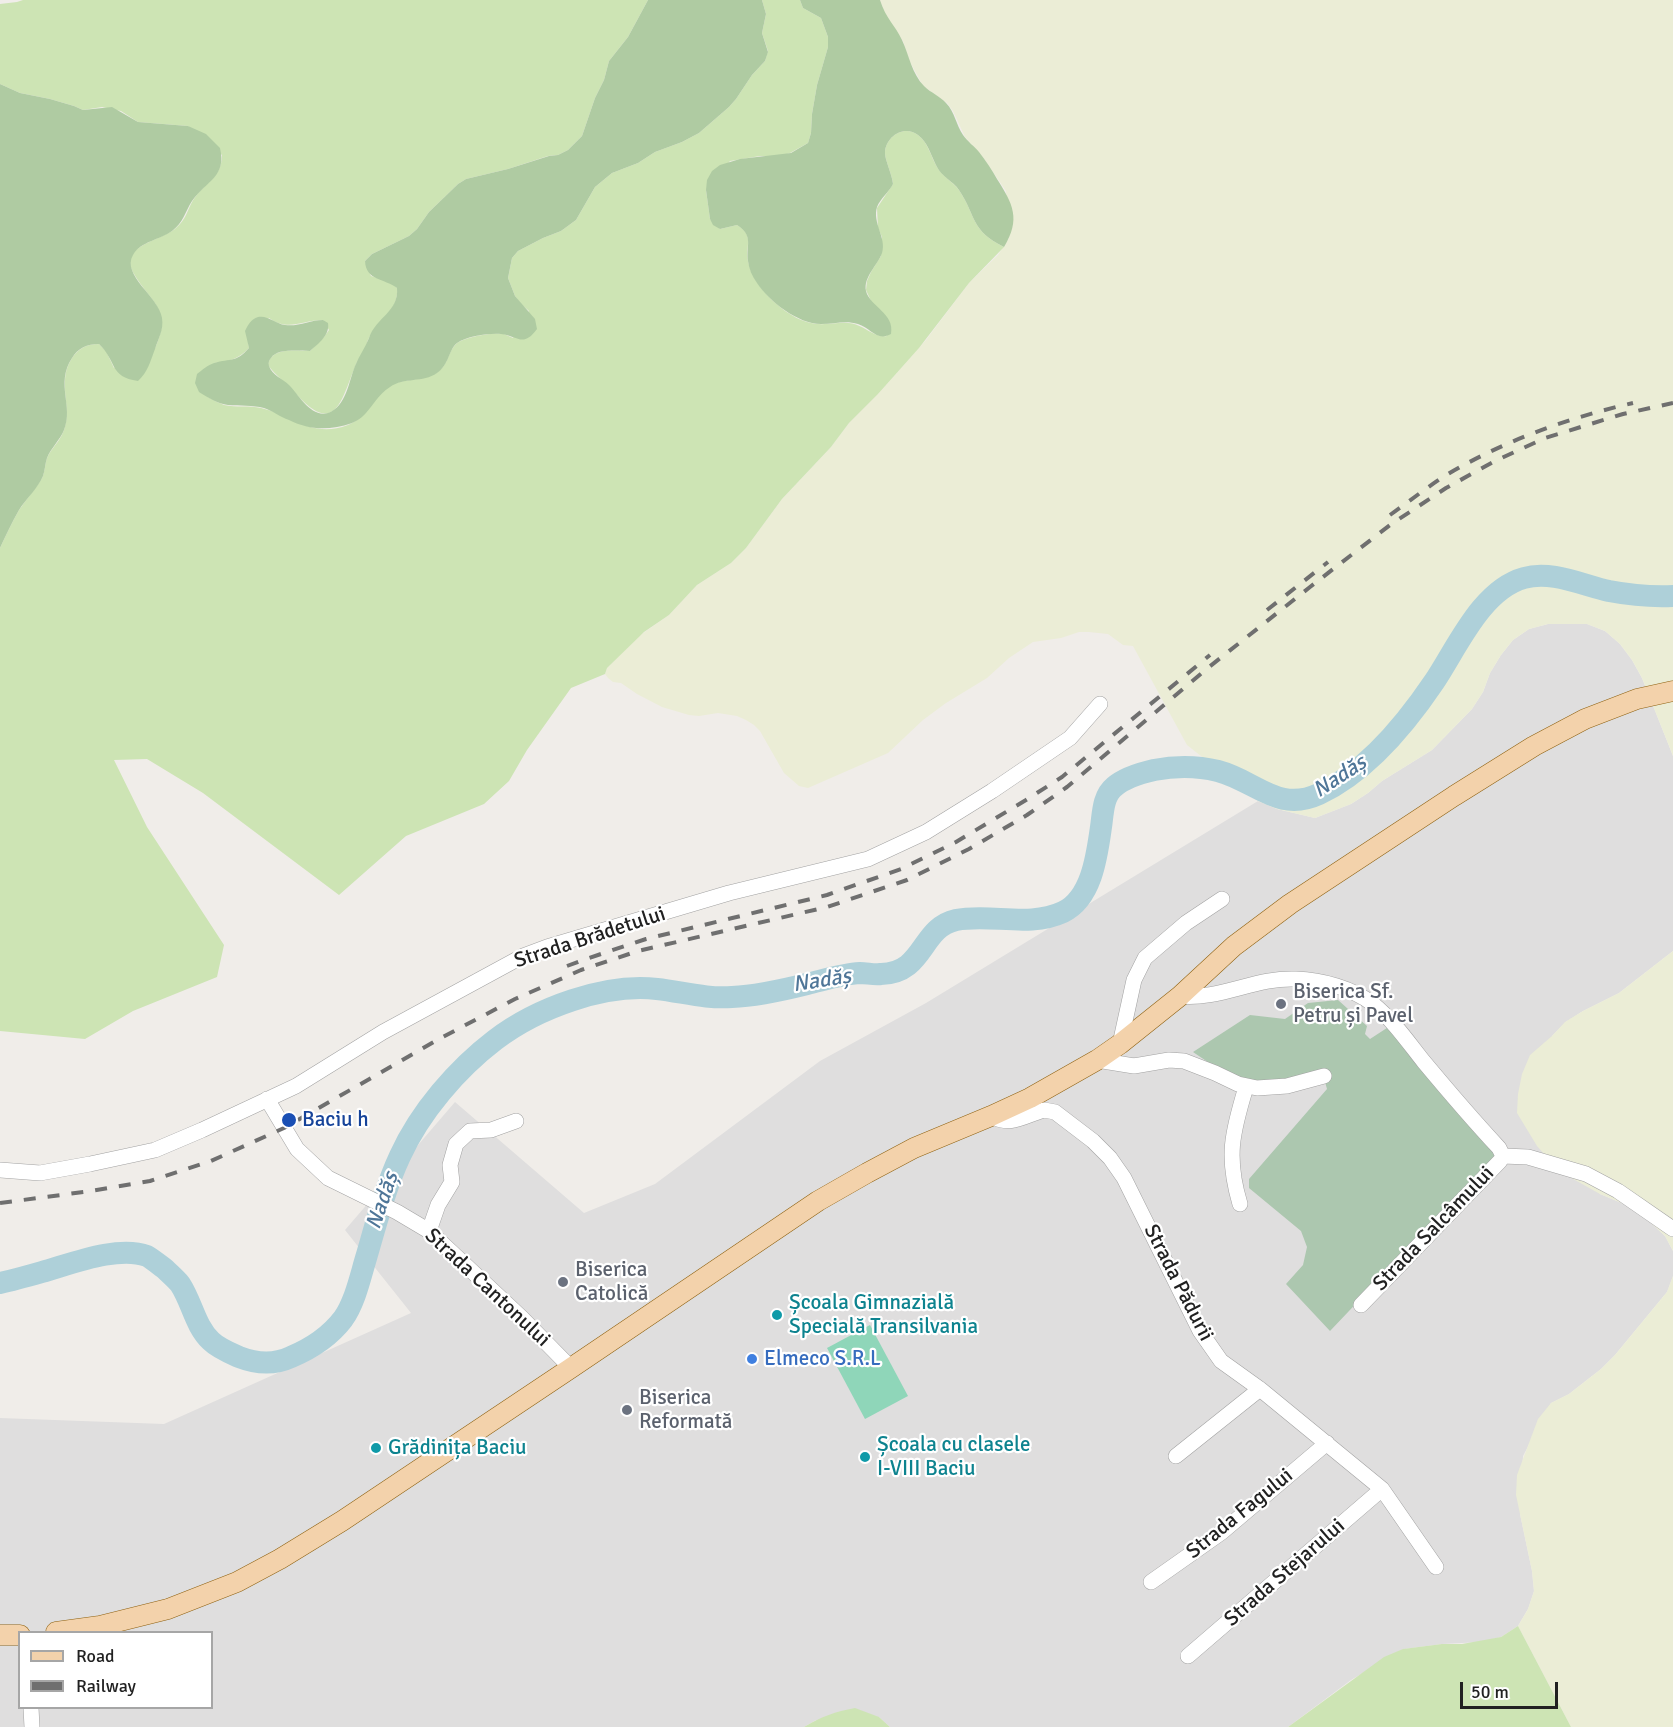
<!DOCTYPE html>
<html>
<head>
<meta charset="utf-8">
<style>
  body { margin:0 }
  #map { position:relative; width:1673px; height:1727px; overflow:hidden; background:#f0ede9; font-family:Signika,sans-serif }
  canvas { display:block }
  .legend { position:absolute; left:18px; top:1631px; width:195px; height:78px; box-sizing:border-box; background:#fff; border:2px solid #a6a6a6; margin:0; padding:8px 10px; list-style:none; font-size:18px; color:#212121 }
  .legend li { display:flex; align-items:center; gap:12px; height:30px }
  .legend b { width:30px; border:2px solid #a6a6a6 }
  .scale { position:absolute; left:1460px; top:1682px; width:98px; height:27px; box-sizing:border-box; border:3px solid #212121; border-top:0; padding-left:8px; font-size:18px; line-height:21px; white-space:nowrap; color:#212121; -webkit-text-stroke:4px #fff; paint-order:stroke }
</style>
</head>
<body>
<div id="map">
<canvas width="1673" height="1727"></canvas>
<ul class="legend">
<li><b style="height:8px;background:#f3d2ab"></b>Road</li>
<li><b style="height:8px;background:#6f6f6f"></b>Railway</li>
</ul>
<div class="scale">50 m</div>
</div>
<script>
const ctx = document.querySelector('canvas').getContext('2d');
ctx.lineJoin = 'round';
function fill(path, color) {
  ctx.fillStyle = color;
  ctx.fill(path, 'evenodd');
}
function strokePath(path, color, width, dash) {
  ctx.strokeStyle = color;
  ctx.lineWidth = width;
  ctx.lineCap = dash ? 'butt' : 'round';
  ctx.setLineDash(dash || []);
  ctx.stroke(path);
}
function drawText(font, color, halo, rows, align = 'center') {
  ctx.font = font + ' Signika,sans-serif';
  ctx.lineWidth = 4.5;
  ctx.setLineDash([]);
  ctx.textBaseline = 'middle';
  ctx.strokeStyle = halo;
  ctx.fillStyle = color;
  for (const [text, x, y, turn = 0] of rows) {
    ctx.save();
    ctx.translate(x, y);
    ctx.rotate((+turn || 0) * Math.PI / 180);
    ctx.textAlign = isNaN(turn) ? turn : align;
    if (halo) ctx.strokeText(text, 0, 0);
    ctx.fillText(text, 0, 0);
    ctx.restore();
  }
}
const residential = new Path2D(`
  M 1548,624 L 1587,624 L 1605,631 L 1620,644 L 1632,660 L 1642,678 L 1673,756 L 1673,951 L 1619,993 L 1583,1011 L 1566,1022 L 1552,1036 L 1600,1194 L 1636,1209 L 1665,1236 L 1673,1251 L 1673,1276 L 1667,1292 L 1615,1355 L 1601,1369 L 1569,1394 L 1551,1403 L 1523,1456 L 1520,1514 L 1532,1571 L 1534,1591 L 1528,1609 L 1518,1626 L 1501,1637 L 1482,1642 L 1442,1644 L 1404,1649 L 1351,1680 L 1288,1727 L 890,1727 L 879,1717 L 816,1720 L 804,1727 L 0,1727 L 0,1418 L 164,1424 L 411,1313 L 345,1230 L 455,1102 L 584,1213 L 655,1184 L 820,1061 L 926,1003 L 1258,801 L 1277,809 L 1315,818 L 1351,804 L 1368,793 L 1382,781 L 1432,750 L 1472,709 L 1483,692 L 1490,673 L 1501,655 L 1513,640 L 1529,629 ZM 20,1632 L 212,1632 L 212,1708 L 20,1708 Z`);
const farmland = new Path2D(`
  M 880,0 L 1673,0 L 1673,756 L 1642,678 L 1632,660 L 1620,644 L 1605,631 L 1587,624 L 1548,624 L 1529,629 L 1513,640 L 1501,655 L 1490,673 L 1483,692 L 1472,709 L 1432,750 L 1382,781 L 1368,793 L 1351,804 L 1315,818 L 1277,809 L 1258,801 L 1187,745 L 1133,646 L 1123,645 L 1108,634 L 1089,632 L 1079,632 L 1061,638 L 1033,642 L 1009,658 L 987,678 L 946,703 L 923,720 L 888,753 L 808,788 L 799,786 L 784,773 L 760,731 L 754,725 L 746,720 L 737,716 L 718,713 L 699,716 L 689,715 L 662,707 L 637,694 L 621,683 L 613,682 L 608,678 L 605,674 L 607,668 L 636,638 L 669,615 L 697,585 L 731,563 L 746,548 L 782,499 L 831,447 L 849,423 L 878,394 L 926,340 L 969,283 L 998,255 L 1009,238 L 1006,191 L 984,159 L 965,137 L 953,111 L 947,103 L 923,86 L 909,60 L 903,41 L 886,17 Z
  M 1673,951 L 1673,1251 L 1665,1236 L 1636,1209 L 1600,1194 L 1566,1175 L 1551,1162 L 1537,1146 L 1517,1113 L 1518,1094 L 1522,1074 L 1530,1055 L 1552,1036 L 1565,1022 L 1583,1011 L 1619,993 Z
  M 1673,1276 L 1673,1727 L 1571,1727 L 1518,1626 L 1528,1609 L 1534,1591 L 1532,1571 L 1516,1495 L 1517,1475 L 1538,1419 L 1551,1403 L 1569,1394 L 1601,1369 L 1615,1355 L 1667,1292 Z`);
const grass = new Path2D(`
  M 23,0 L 648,0 L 628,37 L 609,61 L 604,80 L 595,98 L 582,136 L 568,150 L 558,155 L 548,156 L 508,169 L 466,179 L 458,184 L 429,212 L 417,229 L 409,236 L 372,254 L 365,261 L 371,276 L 390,282 L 397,288 C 399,312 378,319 369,338 C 367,341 367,344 366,347 C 363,354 357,360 355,367 C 341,401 335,436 297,395 C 289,386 274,374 268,365 C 271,347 296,351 310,351 L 324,337 L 329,330 L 323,320 C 301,320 289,332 269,318 L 248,340 L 249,348 C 239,359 228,362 214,363 L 208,397 C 213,400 219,403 224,405 C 236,408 249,405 261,408 C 292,415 312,439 348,425 C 368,417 374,395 391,385 C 405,378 426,381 439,371 C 448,364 448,352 456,344 C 464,337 494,332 504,334 C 507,335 510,337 513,338 L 529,311 L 521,304 L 515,296 L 508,278 L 512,258 L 518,251 L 543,238 L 561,231 L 576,220 L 595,187 L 612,173 L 638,163 L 655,152 L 682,142 L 699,133 L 729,107 L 736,99 L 752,75 L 765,61 L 768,51 L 762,33 L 766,14 L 762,0 L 800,0 L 803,8 L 821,18 L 828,37 L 828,47 L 817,85 L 812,114 L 811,133 L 808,143 L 790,153 L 781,156 L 760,156 L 730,161 L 706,190 L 710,219 L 720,229 L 737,225 C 755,236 745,245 748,261 C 753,287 786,318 811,323 C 824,326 836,322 848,323 C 864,324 873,338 887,336 L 866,290 L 867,281 L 871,272 L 881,256 L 882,237 L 878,228 L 877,208 L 893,184 C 892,174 885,160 885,153 C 885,137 904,124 918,135 C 928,142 931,157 937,167 C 942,176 953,182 959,190 C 977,217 970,230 1004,247 L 969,283 L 919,348 L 878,394 L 849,423 L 831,447 L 782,499 L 746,548 L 731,563 L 697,585 L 669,615 L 644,632 L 607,668 L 605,674 L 571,688 L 527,750 L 509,781 L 484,804 L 406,836 L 339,895 L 203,793 L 147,759 L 114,760 L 147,827 L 224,945 L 217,977 L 133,1011 L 85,1039 L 0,1031 L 0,548 C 6,535 12,522 19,510 C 26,500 34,490 41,480 C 46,472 44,462 49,454 C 54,446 61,439 64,430 C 73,406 56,383 72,358 C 79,348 87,344 99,344 L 106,351 L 114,368 L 155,348 C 173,310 151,303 134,274 C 132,271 130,266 130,261 C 132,243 165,239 177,227 C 185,220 187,212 191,204 C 201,184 222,179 222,155 L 188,126 L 138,122 L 121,111 L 102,107 L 83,110 L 74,106 L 50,99 L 20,93 L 0,84 L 0,4 L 17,2 Z
  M 1518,1626 L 1571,1727 L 1288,1727 L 1384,1657 L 1403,1649 L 1442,1644 L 1462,1644 L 1501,1637 Z
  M 855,1708 L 879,1717 L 890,1727 L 804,1727 C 822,1716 835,1712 855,1708 Z`);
const forest = new Path2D(`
  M 648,0 L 762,0 L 766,14 L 762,33 L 768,52 L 765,61 L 752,75 L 736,99 L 729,107 L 699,133 L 682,142 L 655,152 L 638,163 L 612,173 L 595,187 L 576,220 L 561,231 L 543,238 L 518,251 L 512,258 L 508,278 L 515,296 L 535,319 L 537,329 C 523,348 518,336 501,334 C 490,333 467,336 457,343 C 449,349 449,365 437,373 C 423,383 404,377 390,387 C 378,394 372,408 362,417 C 355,423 347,425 337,427 C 320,430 305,428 289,420 C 280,417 273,411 264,408 C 253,405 240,406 228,405 C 218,404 207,397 199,392 L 195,383 L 197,374 C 202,370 208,365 214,363 C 231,358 236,363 249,348 L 245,331 C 248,325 251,319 258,317 C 268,315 276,324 285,325 C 298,327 310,320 323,320 L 328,323 C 330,335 319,343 310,351 C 300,351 277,348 271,358 C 269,360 268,363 269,366 C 272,375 283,379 289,385 C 299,395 311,418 328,413 C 346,407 349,381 355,366 C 359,356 365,348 369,338 C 376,317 399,312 397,288 C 384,278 366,281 365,261 L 372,254 L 409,236 L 417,229 L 429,212 L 458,184 L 466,179 L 508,169 L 549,156 L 558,155 L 568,150 L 582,136 L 595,98 L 604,80 L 609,61 L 628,37 Z
  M 800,0 L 880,0 C 886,19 895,25 902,40 C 909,55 912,74 924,86 C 931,93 940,96 946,103 C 955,112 956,125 963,135 C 968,142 974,146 979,152 C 986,161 992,170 997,179 C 1013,204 1021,219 1004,247 C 970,230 977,217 959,190 C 953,181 942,177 937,167 C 931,156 928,142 918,135 C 904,124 885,137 885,153 C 885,160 892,174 893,184 C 889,192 880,199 877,207 C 872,223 887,238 882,253 C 878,265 863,277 866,291 C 870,307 895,313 891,334 C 877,342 871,328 858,324 C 846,320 834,324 821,324 C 798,324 769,301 757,283 C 752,276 749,269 748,261 C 746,245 754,236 737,225 L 720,229 L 713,225 L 710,219 L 706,190 L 707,180 L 712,171 L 720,165 L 740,159 L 791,153 L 808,143 L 811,133 L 812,114 L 817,85 L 828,47 L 828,37 L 821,18 L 803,8 Z
  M 0,84 L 20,93 L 50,99 L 74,106 L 83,110 L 112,107 L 138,122 L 188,126 L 206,134 L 220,148 C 227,177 206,181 192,201 C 185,212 183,223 172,231 C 160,240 141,241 133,255 C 121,275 159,297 162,318 C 164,330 158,339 155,349 C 150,362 148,372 138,381 C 109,377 117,361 99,344 C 87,344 78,348 72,358 C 55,384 74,406 64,430 C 60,440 51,448 47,458 C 45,464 45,470 43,476 C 38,488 26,499 19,510 C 12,522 6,535 0,548 Z`);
const cemetery = new Path2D(`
  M 1338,1000 L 1367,1026 L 1365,1034 L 1370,1039 L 1390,1026 L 1497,1155 L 1330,1331 L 1286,1284 L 1303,1265 L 1307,1247 L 1301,1231 L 1249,1188 L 1249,1179 L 1327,1089 L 1322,1071 L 1271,1086 L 1239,1083 L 1193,1052 L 1250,1015 L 1285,1019 L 1308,1003 Z`);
const pitch = new Path2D(`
  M 870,1325 L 908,1396 L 865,1419 L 827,1348 Z`);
const river = new Path2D(`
  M 0,1283 C 14,1280 28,1276 42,1272 C 71,1264 118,1245 147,1256 C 151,1258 161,1266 165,1269 C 170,1274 176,1279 180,1284 C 192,1302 195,1326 211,1341 C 218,1348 230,1353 239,1357 C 257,1364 274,1365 291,1357 C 310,1349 330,1336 343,1319 C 355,1302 360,1278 366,1258 C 376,1224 385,1188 400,1156 C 420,1112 457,1069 495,1040 C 537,1008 605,983 657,989 C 683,992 706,999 732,997 C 757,996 783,990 807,984 C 824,980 842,974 860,973 C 867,973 874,975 881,974 C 925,973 920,928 956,920 C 990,913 1029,928 1063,912 C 1092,898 1097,855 1101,827 C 1103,813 1103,796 1114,787 C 1124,778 1141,773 1154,770 C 1174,766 1198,766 1218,771 C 1256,781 1278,813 1319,794 C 1366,772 1405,725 1434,682 C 1457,648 1481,590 1524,578 C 1551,570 1582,585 1609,591 C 1630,595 1651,597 1673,596`);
const minor = new Path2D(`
  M 1180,996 C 1220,1000 1256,977 1296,979 C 1322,980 1352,988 1373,1004 C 1393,1020 1408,1042 1424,1062 C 1449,1092 1473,1120 1499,1148 L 1503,1156 L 1500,1161 L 1361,1305
  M 1120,1044 L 1134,980 L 1145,958 L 1186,923 L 1222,899
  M 1097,1060 L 1134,1066 L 1169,1060 L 1184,1061 L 1215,1073 L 1238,1084 L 1257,1088 L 1287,1086 L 1324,1076
  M 267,1099 L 297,1149 L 328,1178 L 397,1212 L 429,1231 L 522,1318 L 571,1368
  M 991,1116 C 1012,1127 1023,1116 1044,1110 L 1055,1112 L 1093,1141 L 1110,1158 L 1124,1178 L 1200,1331 L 1221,1361 L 1260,1389 L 1382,1489 L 1436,1567
  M 1503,1156 L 1528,1157 L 1586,1174 L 1618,1191 L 1673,1229
  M 0,1170 L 40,1173 L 90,1164 L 155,1150 L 202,1130 L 296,1086 L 383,1032 L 523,956 L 547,947 L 729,893 L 868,859 L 926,832 L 992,791 L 1070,738 L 1100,704
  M 1240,1204 C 1226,1157 1232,1133 1246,1087
  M 429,1231 L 438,1205 L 452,1182 L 450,1165 L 456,1144 L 470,1131 L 491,1130 L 516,1121
  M 1176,1456 L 1260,1389
  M 1151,1582 L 1222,1532 L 1327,1443
  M 1188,1656 L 1382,1489
  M 31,1708 L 32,1727`);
const major = new Path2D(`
  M 56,1632 L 100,1626 L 168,1609 L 237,1582 L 280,1559 L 342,1521 L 571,1368 L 818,1201 L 867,1173 L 914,1148 L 991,1116 L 1030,1098 L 1097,1060 L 1120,1044 L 1180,996 L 1234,946 L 1290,904 L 1454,796 L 1534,746 L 1585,719 L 1637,699 L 1673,691
  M 0,1635 L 20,1635`);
const rail = new Path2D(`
  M 1390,515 C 1408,502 1425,489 1443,477 C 1501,442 1567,418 1633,403
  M 1267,610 L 1328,562
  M 567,966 L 583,960 L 646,939 L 827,895 L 901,869 L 956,842 L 1026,800 L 1062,777 L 1210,655
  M 0,1203 L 91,1191 L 150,1181 L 211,1161 L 284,1128 L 439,1039 L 515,999 L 581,970 L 638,951 L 827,907 L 907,880 L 969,849 L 1027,815 L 1067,787 L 1209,667 L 1310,587 L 1390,525 L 1446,488 L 1495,461 L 1545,438 L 1623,414 L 1673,403`);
const markers = [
  [1281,1004,6,"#6b7280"],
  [289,1120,8,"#1a4fb4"],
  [563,1282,6,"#6b7280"],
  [777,1315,6,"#0f9aa8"],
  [752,1359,6,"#3f7fe0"],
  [627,1410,6,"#6b7280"],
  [376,1448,6,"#0f9aa8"],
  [865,1457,6,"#0f9aa8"]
];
const streetNames = [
  ["Strada Brădetului",590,938,-18],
  ["Strada Salcâmului",1434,1229,-46],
  ["Strada Pădurii",1178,1283,63],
  ["Strada Cantonului",487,1288,43],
  ["Strada Fagului",1240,1514,-39],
  ["Strada Stejarului",1285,1573,-41]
];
const worshipNames = [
  ["Biserica Sf.",1293,992],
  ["Petru și Pavel",1293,1016],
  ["Biserica",575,1270],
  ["Catolică",575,1294],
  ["Biserica",639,1398],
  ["Reformată",639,1422]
];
const transitNames = [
  ["Baciu h",302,1120]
];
const cultureNames = [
  ["Școala Gimnazială",789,1303],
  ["Specială Transilvania",789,1327],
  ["Școala cu clasele",877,1445],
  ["I-VIII Baciu",877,1469],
  ["Grădinița Baciu",388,1448]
];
const shopNames = [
  ["Elmeco S.R.L",764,1359]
];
const waterNames = [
  ["Nadăș",1340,777,-33],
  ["Nadăș",822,981,-9],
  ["Nadăș",383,1201,-71]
];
fill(residential, '#dfdede');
fill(farmland, '#ebedd6');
fill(grass, '#cde4b4');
fill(forest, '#afcba2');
fill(cemetery, '#acc7af');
fill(pitch, '#8fd6b9');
strokePath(river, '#aed0d9', 22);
strokePath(minor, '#a2a2a2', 16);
strokePath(major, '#8e6110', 21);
strokePath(minor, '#fff', 15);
strokePath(major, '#f3d2ab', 20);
strokePath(rail, '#6f6f6f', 4, [12, 12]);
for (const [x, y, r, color] of markers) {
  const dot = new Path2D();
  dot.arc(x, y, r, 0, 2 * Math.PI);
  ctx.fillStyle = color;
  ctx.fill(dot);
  strokePath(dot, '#fff', 2);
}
drawText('21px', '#212121', '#fff', streetNames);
drawText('21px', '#5b616d', '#fff', worshipNames, 'left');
drawText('21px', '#164399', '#fff', transitNames, 'left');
drawText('21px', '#0d838f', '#fff', cultureNames, 'left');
drawText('21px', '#366cbe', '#fff', shopNames, 'left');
drawText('italic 22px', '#4f7698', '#fff', waterNames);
</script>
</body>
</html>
